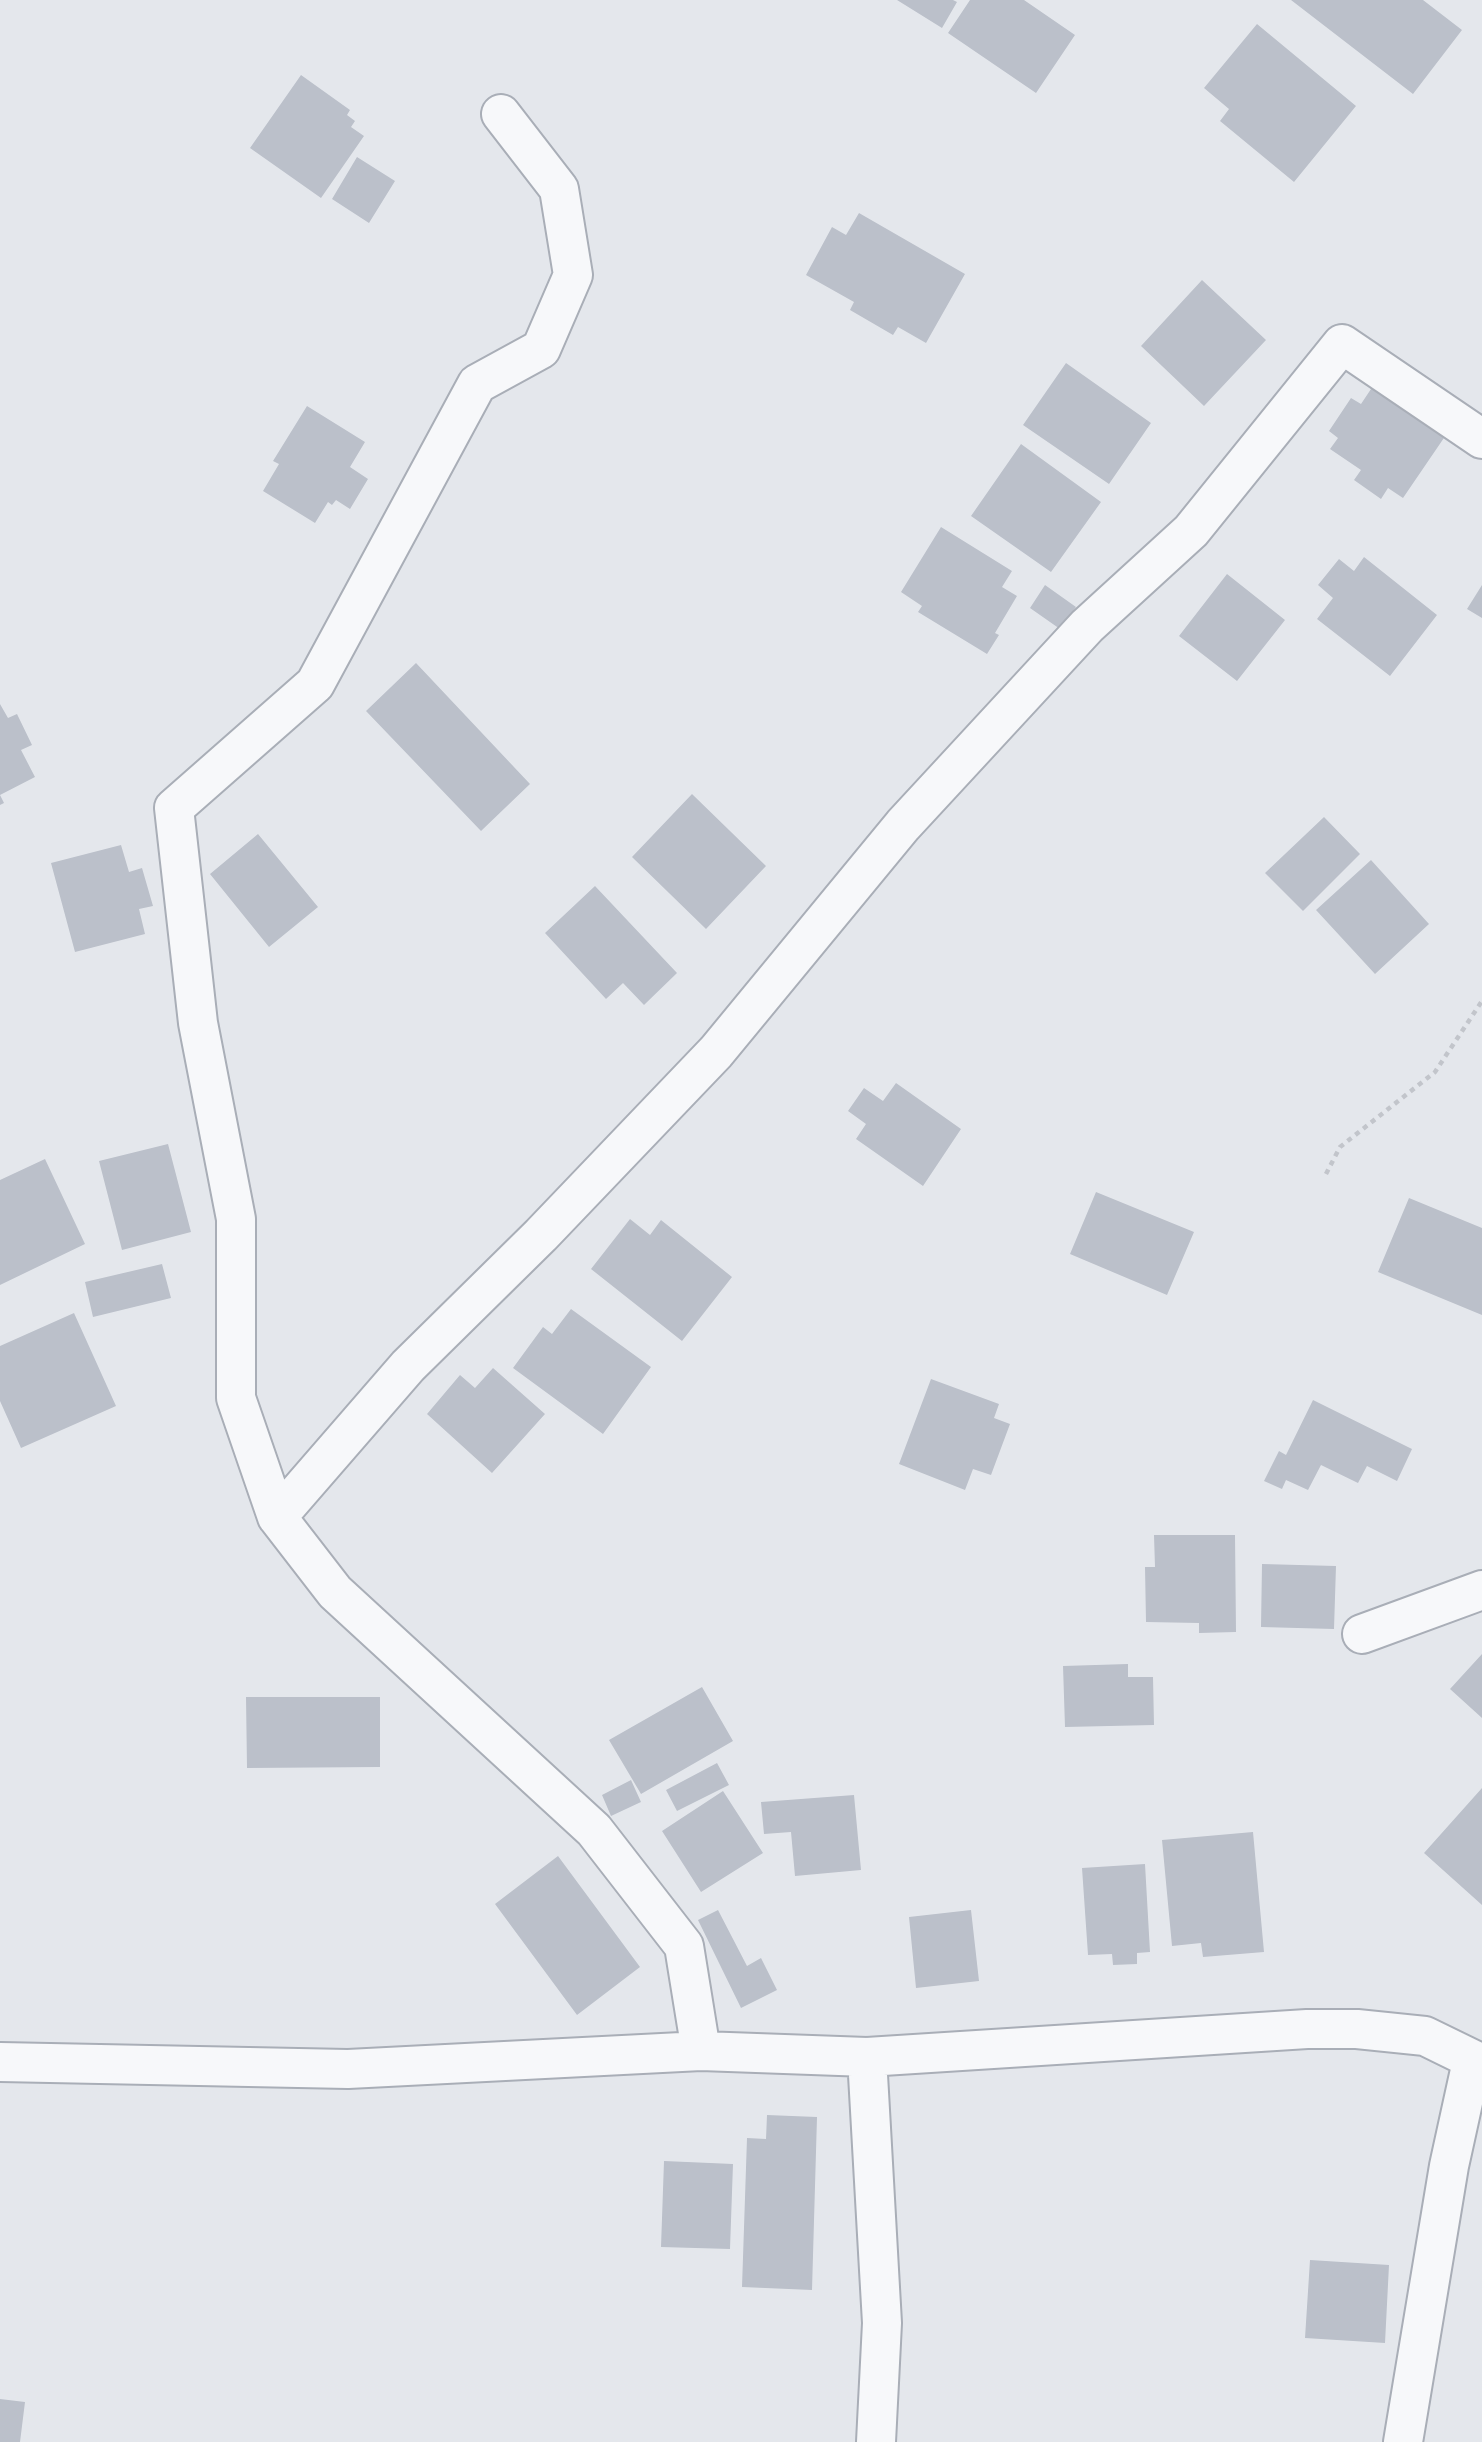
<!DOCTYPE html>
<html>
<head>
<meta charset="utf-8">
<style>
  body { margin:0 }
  canvas { display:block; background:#e4e7ec }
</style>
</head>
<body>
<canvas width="1482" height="2442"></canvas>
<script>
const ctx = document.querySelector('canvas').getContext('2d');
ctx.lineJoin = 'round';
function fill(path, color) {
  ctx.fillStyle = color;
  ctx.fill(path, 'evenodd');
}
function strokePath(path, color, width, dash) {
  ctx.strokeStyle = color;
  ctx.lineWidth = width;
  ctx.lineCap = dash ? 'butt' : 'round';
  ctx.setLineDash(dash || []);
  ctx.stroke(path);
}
const building = new Path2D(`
  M 897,0 L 953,0 L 957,2 L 942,28 Z
  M 970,0 L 1024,0 L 1075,35 L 1036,93 L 948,33 Z
  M 1291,0 L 1423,0 L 1462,30 L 1413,94 Z
  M 1257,24 L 1356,106 L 1294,182 L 1220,121 L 1229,109 L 1204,88 Z
  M 301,75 L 350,110 L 347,115 L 355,121 L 351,127 L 364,136 L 321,198 L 250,148 Z
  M 357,157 L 395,181 L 369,223 L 332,199 Z
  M 859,213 L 965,274 L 926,343 L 898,327 L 893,335 L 850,310 L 854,302 L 806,275 L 832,227 L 846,235 Z
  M 1202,280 L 1266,340 L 1204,406 L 1141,346 Z
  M 1066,363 L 1151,423 L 1109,484 L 1023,425 Z
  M 1375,383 L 1448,432 L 1403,498 L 1388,488 L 1381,499 L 1354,480 L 1361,470 L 1330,449 L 1338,438 L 1329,431 L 1351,398 L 1361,404 Z
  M 307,406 L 365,442 L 350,467 L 368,479 L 350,509 L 336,500 L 332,505 L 328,502 L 315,523 L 263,491 L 279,464 L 273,461 Z
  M 1021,444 L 1101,502 L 1051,572 L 971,516 Z
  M 941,527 L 1012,571 L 1002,587 L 1017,596 L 995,633 L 999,635 L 987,654 L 918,612 L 922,606 L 901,592 Z
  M 1364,557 L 1437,615 L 1390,676 L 1317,619 L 1333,598 L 1318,585 L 1339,559 L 1354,571 Z
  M 1227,574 L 1285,620 L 1237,681 L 1179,636 Z
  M 1045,585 L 1076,607 L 1060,629 L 1030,608 Z
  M 1482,585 L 1482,618 L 1467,609 Z
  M 416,663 L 530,784 L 481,831 L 366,711 Z
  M 0,704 L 8,718 L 17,714 L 32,745 L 21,750 L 35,777 L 0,795 L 4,803 L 0,805 Z
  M 692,794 L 766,866 L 706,929 L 632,857 Z
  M 1324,817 L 1360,854 L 1303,911 L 1265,873 Z
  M 258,834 L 318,907 L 269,947 L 210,874 Z
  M 121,845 L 129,872 L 142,868 L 153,906 L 139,909 L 145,934 L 75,952 L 51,863 Z
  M 1371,860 L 1429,924 L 1375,974 L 1316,910 Z
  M 595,886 L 677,973 L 644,1005 L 623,983 L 606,999 L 545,933 Z
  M 896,1083 L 961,1129 L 923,1186 L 856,1139 L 866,1124 L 848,1111 L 864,1088 L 883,1101 Z
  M 168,1144 L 191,1232 L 122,1250 L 99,1161 Z
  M 45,1159 L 85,1244 L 0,1285 L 0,1180 Z
  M 1096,1192 L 1194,1232 L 1167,1295 L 1070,1254 Z
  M 1409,1198 L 1482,1228 L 1482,1315 L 1378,1272 Z
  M 630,1219 L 650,1235 L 661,1220 L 732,1277 L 682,1341 L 591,1269 Z
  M 162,1264 L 171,1298 L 93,1317 L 85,1282 Z
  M 571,1309 L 651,1367 L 603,1434 L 513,1368 L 543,1327 L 552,1334 Z
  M 74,1313 L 116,1406 L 21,1448 L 0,1401 L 0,1346 Z
  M 493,1368 L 545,1414 L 492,1473 L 427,1414 L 460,1375 L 475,1388 Z
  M 931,1379 L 999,1404 L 994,1418 L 1010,1424 L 991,1475 L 973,1469 L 965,1490 L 899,1464 Z
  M 1313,1400 L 1412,1449 L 1397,1481 L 1367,1466 L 1358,1483 L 1321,1465 L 1308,1490 L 1286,1480 L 1282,1489 L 1264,1481 L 1279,1451 L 1286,1455 Z
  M 1154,1535 L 1235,1535 L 1236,1632 L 1199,1633 L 1199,1623 L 1146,1622 L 1145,1567 L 1155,1567 Z
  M 1262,1564 L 1336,1566 L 1334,1629 L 1261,1627 Z
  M 1482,1654 L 1482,1718 L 1450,1689 Z
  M 1128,1664 L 1128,1677 L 1153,1677 L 1154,1725 L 1065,1727 L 1063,1666 Z
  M 702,1687 L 733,1741 L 641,1794 L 609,1740 Z
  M 246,1697 L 380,1697 L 380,1767 L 247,1768 Z
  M 717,1763 L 729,1785 L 677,1811 L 666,1790 Z
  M 631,1780 L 641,1802 L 611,1816 L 602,1795 Z
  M 1482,1788 L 1482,1905 L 1424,1853 Z
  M 723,1791 L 763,1853 L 701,1892 L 662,1831 Z
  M 854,1795 L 861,1870 L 795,1876 L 791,1832 L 764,1834 L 761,1802 Z
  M 1253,1832 L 1264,1952 L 1203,1957 L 1201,1943 L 1172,1946 L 1162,1840 Z
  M 558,1856 L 640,1967 L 577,2015 L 495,1904 Z
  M 1145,1864 L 1150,1952 L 1137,1953 L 1137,1964 L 1113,1965 L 1112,1954 L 1088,1955 L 1082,1868 Z
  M 718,1910 L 747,1966 L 761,1958 L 777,1990 L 741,2008 L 698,1920 Z
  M 971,1910 L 979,1981 L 916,1988 L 909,1917 Z
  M 767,2115 L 817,2117 L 812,2290 L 742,2287 L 747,2138 L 766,2139 Z
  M 664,2161 L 733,2164 L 730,2249 L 661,2247 Z
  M 1310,2260 L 1389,2265 L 1385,2343 L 1305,2338 Z
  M 0,2399 L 25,2402 L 20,2442 L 0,2442 Z`);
const path = new Path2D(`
  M 1326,1174 L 1340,1147 L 1435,1072 L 1482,1001`);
const minor = new Path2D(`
  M 501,114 L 559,189 L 573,275 L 541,349 L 477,384 L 315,684 L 174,808 L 198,1023 L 236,1219 L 236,1398 L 277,1517 L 335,1592 L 594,1830 L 684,1946 L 701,2051
  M 277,1517 L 408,1366 L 541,1235 L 716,1052 L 903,825 L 1087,626 L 1191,531 L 1342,344 L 1482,439
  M 1362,1634 L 1482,1590
  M 867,2057 L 882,2323 L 876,2442
  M 0,2062 L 348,2069 L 701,2051 L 867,2057 L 1307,2029 L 1357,2029 L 1425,2036 L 1482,2064
  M 1403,2442 L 1449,2166 L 1472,2061`);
fill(building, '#bbc0ca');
strokePath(minor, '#a9aeb7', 42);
strokePath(path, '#c2c5cb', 4.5, [5, 5]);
strokePath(minor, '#f7f8fa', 38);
</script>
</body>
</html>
